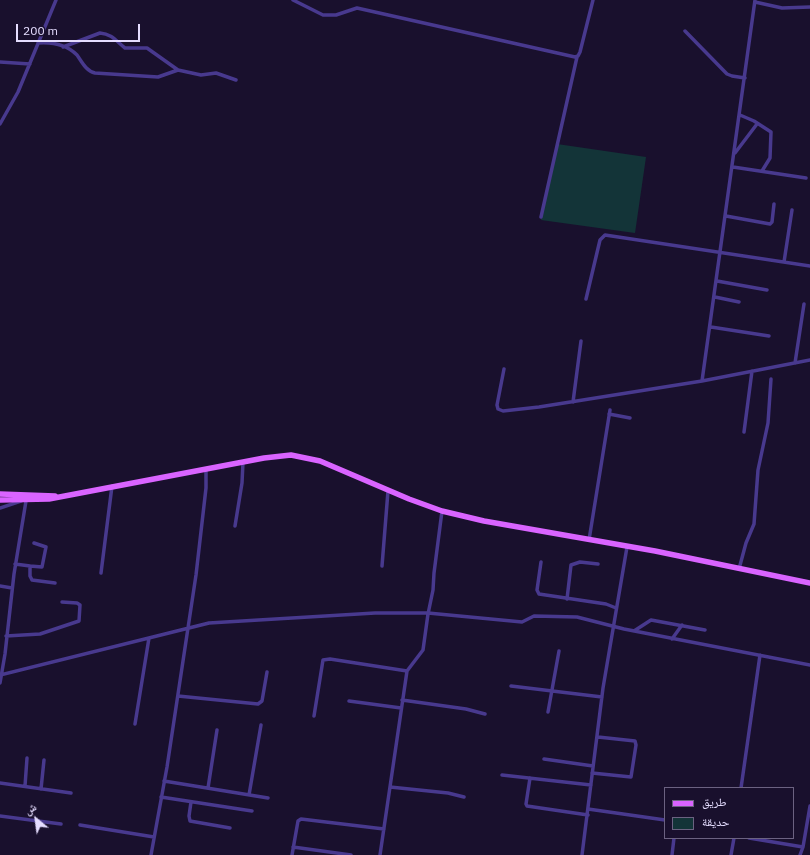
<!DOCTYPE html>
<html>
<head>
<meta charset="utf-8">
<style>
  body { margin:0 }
  #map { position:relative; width:810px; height:855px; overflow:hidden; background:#19102d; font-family:"IBM Plex Sans","Noto Naskh Arabic",sans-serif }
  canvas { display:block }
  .legend { position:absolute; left:664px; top:787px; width:130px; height:52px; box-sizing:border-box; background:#19102d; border:1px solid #6b6281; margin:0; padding:5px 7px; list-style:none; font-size:12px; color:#e5ddff }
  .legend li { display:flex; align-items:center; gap:8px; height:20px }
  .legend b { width:20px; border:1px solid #6b6281 }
  .north { position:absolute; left:16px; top:799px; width:40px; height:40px; -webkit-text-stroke:3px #19102d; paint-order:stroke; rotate:331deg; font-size:11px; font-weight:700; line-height:16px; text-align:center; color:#e5ddff }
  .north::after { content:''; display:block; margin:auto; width:14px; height:18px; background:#e5ddff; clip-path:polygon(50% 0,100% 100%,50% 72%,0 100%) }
  .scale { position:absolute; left:16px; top:24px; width:124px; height:18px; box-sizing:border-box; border:2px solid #e5ddff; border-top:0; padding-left:5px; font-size:12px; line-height:14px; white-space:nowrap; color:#e5ddff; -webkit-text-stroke:3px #19102d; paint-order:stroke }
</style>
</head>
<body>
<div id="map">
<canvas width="810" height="855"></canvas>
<ul class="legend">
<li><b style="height:5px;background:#d964ff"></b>طريق</li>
<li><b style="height:11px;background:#133438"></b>حديقة</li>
</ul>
<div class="north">ش</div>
<div class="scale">200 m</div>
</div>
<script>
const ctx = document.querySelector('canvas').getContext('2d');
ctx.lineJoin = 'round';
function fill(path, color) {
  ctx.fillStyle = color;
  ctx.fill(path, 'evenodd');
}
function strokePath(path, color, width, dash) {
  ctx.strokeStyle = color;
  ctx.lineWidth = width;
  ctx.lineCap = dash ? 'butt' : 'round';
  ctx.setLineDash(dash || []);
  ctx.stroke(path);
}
const green = new Path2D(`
  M 557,144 L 646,157 L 635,233 L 541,220 Z`);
const street = new Path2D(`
  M 293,0 L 323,15 L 336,15 L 357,8 L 575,57 L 578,56 L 580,52 L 593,0
  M 755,2 L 782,8 L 810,7
  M 685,31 L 727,74 L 732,76 L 745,78
  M 38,43 C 52,42 67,45 77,55 C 82,62 86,71 95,73 L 158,77 L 178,70 L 201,75 L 216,73 L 236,80
  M 63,47 L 100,33 C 112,34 116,41 125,48 L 147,48 L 178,70
  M 0,62 L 30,64
  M 740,115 L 754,121 L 771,132 L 770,158 L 762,171
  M 0,124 L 18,92 L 56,0
  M 735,153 L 757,124
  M 733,167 L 806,178
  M 726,216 L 770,224 L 772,222 L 774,204
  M 541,217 L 577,57
  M 784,262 L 792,210
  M 717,281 L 767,290
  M 715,297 L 739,302
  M 586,299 L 600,240 L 605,235 L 810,266
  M 711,327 L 769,336
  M 795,363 L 804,304
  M 504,369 L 497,405 L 498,409 L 503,411 L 539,407 L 702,381 L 810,360
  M 702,381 L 755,0
  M 573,402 L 581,341
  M 609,414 L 630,418
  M 744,432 L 752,371
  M 0,508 L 21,501
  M 235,526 L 242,483 L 243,462
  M 589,540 L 610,410
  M 541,562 L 537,590 L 539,594 L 606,604 L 616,608
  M 15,564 L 30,566 L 30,576 L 32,580 L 55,583
  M 30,566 L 42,567 L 46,547 L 34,543
  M 382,566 L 388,491
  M 739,569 L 746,543 L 754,524 L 758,470 L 768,423 L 771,379
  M 101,573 L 112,486
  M 0,586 L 12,588
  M 567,599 L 571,565 L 580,562 L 598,564
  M 634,631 L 651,620 L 705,630
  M 6,636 L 40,634 L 79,621 L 80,605 L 77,603 L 62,602
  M 672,639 L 682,625
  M 0,675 L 209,623 L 375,613 L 428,613 L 522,622 L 534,616 L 577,617 L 624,629 L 810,665
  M 0,683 L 5,654 L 14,574 L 26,501
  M 511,686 L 602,697
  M 178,696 L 258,704 L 262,701 L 267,672
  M 402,700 L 466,709 L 485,714
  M 349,701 L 401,708
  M 548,712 L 559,651
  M 314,716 L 323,660 L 330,659 L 407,671
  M 135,724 L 149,638
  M 544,759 L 593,766
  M 592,773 L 631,777 L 636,745 L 635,741 L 598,737
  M 502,775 L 591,785
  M 530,778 L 526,804 L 527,806 L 588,815
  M 164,781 L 268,798
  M 0,783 L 71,793
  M 25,786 L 27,758
  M 390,787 L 448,793 L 464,797
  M 208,788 L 217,730
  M 741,788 L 760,655
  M 41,789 L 44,760
  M 249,795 L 261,725
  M 161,797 L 252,811
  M 191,802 L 189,816 L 190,821 L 230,828
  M 588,809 L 665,820
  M 0,816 L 61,824
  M 80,825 L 154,837
  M 749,838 L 803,847 L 800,855
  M 293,847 L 351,855
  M 803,847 L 810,806
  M 151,855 L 167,767 L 196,575 L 206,488 L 206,469
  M 292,855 L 298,821 L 301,819 L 384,829
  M 380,855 L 407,671 L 423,650 L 428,614 L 433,590 L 434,573 L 442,511
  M 582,855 L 603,688 L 627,547
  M 672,855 L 674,838
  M 731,855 L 734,838`);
const primary = new Path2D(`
  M 0,494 L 55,496
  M 0,500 L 49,499 L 264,458 L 291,455 L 320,461 L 409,499 L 442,511 L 484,521 L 655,551 L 810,583`);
fill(green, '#133438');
strokePath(street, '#48398e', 3.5);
strokePath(primary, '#d964ff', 5.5);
</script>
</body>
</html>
